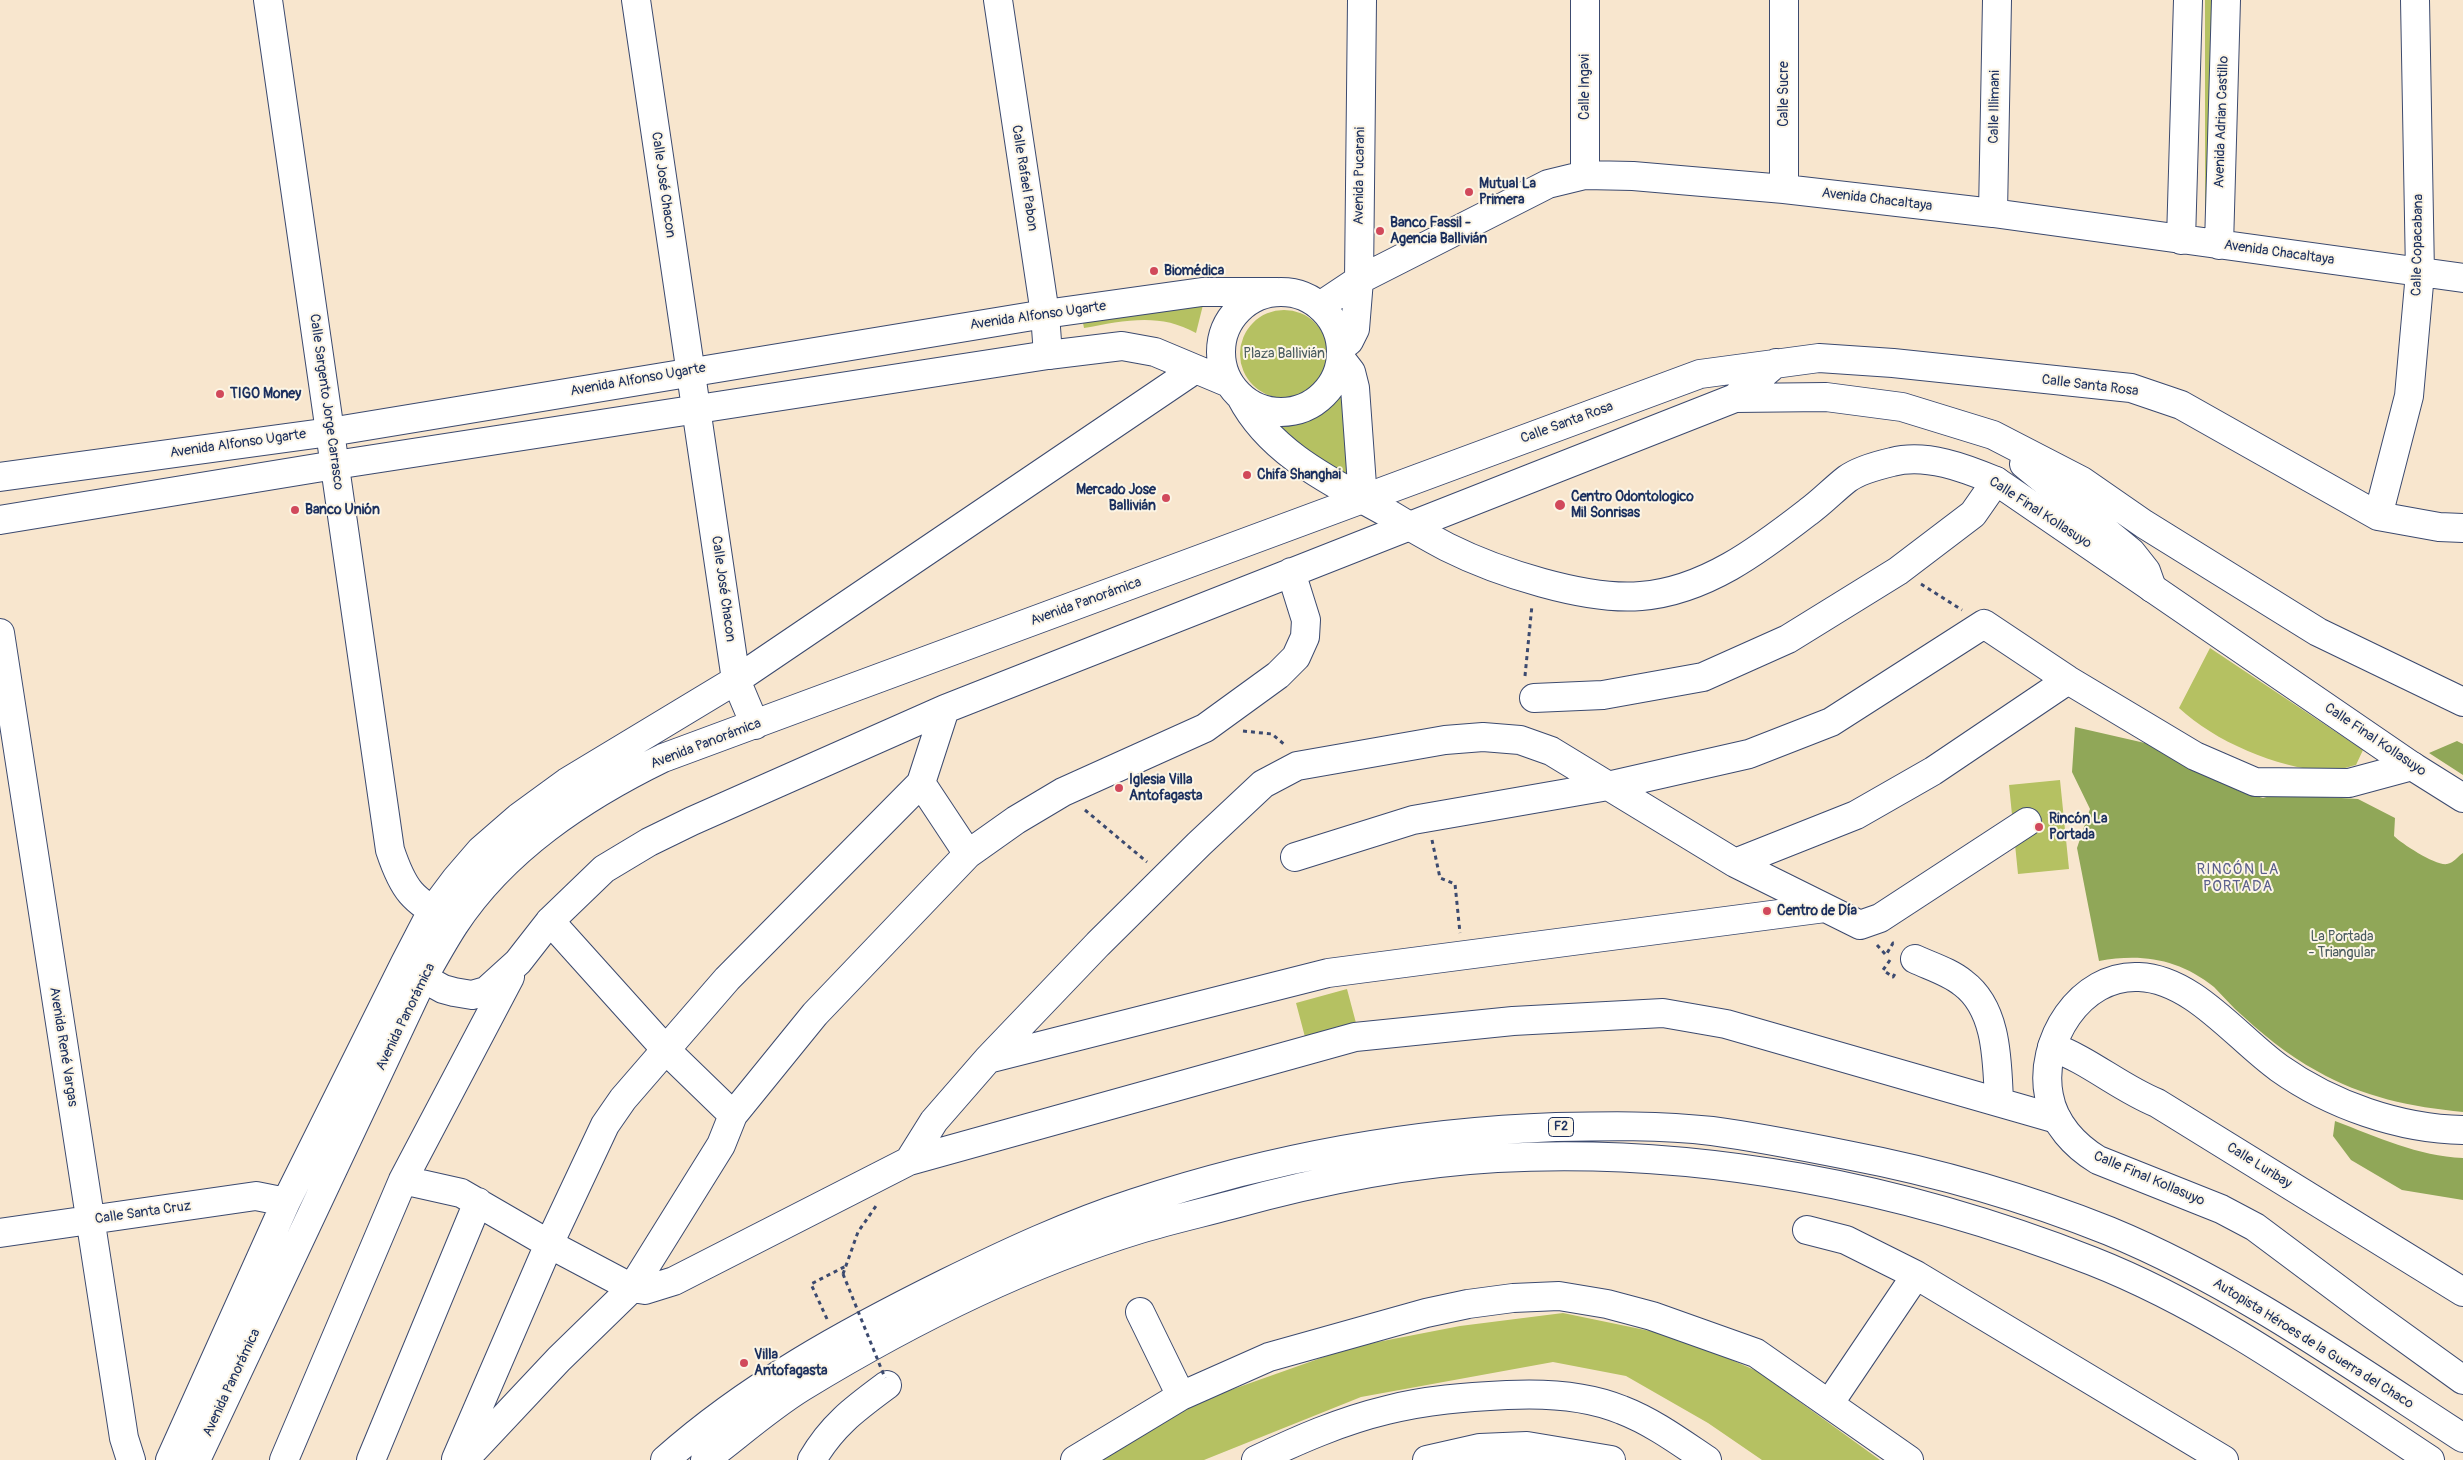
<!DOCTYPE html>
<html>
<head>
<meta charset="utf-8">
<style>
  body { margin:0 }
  canvas { display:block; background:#f8e6ce }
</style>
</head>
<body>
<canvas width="2463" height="1460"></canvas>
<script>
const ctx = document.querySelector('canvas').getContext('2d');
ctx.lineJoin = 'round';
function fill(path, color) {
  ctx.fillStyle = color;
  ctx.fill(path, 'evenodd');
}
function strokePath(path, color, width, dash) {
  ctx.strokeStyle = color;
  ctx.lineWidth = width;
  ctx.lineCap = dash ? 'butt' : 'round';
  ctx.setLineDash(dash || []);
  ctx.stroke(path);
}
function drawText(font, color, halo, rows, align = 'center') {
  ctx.font = font + ' Pangolin,sans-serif';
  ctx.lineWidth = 4;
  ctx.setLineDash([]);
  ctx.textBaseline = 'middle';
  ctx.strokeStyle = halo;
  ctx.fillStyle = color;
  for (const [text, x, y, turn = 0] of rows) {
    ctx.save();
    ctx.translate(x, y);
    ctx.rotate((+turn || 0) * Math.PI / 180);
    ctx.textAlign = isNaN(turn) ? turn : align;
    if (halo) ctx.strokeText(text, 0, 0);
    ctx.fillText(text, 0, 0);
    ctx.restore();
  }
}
const green = new Path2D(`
  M 2205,0 L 2213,0 L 2213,217 L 2205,218 Z
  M 1204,301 L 1196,333 C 1159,312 1123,321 1084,328 L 1083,323 Z
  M1240 354a44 44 0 1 1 88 0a44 44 0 1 1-88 0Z
  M 1346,378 L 1351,469 L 1342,477 L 1262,427 C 1302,422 1321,409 1346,378 Z
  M 2210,648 L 2363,750 L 2356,765 C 2347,767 2335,772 2326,771 C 2277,768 2214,741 2179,708 Z
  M 2060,780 L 2069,869 L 2018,874 L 2009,785 Z
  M 1347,989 L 1356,1023 L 1305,1037 L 1296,1003 Z
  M 1563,1313 L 1679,1337 L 1757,1371 L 1880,1460 L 1762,1460 L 1708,1423 L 1626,1376 L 1553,1362 L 1361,1397 L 1204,1460 L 1101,1460 L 1191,1404 L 1352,1347 L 1460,1326 Z`);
const forest = new Path2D(`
  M 2075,727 L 2158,746 L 2239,791 L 2263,798 L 2288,791 L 2308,796 L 2358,799 L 2395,818 L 2394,836 C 2402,844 2436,866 2447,864 C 2454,863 2458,856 2463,853 L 2463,1112 C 2412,1107 2362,1097 2317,1071 C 2287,1055 2260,1032 2235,1009 C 2228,1002 2221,994 2214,987 C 2179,959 2142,953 2099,961 L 2077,848 L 2090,809 L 2072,772 Z
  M 2457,741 L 2463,744 L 2463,775 L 2429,753 Z
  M 2335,1121 C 2377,1137 2418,1156 2463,1158 L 2463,1200 L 2402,1190 L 2351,1160 L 2333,1136 Z`);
const path = new Path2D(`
  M 1921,584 L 1962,610
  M 1525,676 L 1532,605
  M 1243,731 L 1272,734 L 1285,745
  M 1085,810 L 1147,862
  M 1432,840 L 1440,878 L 1455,884 L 1460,933
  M 1877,945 L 1886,955 L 1893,943 L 1896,944
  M 1890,960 L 1883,970 L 1893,977 L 1896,972
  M 843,1274 L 858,1232 L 876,1206
  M 827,1319 L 811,1284 L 846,1266`);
const minor = new Path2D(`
  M 268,0 L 390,850 C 404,892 412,898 448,921
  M 636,0 L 736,680 L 755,725
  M 998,0 L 1045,314 L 1048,355
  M 1585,0 L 1585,175
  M 1784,189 L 1784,0
  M 1993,213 L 1997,0
  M 2181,240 L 2188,0
  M 2219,245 L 2226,0
  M 1320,306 L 1359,280 L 1548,184 L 1585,175 L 1633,176 L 1784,189 L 1993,213 L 2463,278
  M 1341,347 L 1349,341 L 1355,329 L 1359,280 L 1362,0
  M 1735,398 L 1826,397 L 1902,407 L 1993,435 L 2082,481 L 2144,524 L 2318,632 L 2463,702
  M 2024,464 L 2131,552 L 2146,571 L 2152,588
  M 2378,516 L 2409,396 L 2420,273 L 2415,0
  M 0,633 L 124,1438 L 131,1460
  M 1534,698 L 1603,695 L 1703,677 L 1788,639 L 1898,571 L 1973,514 L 1996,481
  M 945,709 L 921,783 L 968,854
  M 1295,857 L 1413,820 L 1608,786 L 1749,754 L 1831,722 L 1984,624 L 2068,680 L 2195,756 L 2255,782 L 2349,783 L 2412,766
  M 1735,863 L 1856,815 L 1933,771 L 2068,680
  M 550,921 L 667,1051 L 733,1115
  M 1915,959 C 1930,966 1950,972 1963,983 C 1998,1009 1997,1062 1999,1101
  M 423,978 L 443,989 L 454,992 L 472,995 L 486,991 L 518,962 L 550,921 L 604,869 L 649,842 L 692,821 L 945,709 L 1735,398 L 1776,363
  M 2052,1047 C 2089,1060 2120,1088 2157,1103 L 2463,1292
  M 988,1059 L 1328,973 L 1825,908
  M 909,1161 L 934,1121 L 988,1059 L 1098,944 L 1199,844 L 1263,784 L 1297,766 L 1445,740 L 1483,737 L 1520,740 L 1551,751 L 1735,863 L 1860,925 L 1880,918 L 2027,822
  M 403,1180 L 461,1193 L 549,1244 L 632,1288 L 645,1290 L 674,1281 L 909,1161 L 1355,1037 L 1513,1021 L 1663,1013 L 1726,1024 L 2057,1119
  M 1807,1230 L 1846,1240 L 1916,1275 L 2224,1460
  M 0,1233 L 256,1196 L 286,1202
  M 1140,1312 L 1181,1396
  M 1829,1404 L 1916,1275
  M 456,1459 L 549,1244 L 605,1125 L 623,1099 L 727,979 L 921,783
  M 170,1460 L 286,1202 L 405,963 L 432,911 L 456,879 L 481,850 L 519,817 L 567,782 L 736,680 L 1194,370
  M 196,1460 L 423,978 C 433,960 443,942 454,925 C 504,849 583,797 663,758 L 1700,374 L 1819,358 L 1893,363 L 2131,388 L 2181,405 L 2378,516 L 2439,527 L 2463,528
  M 284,1460 L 403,1180 L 510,977
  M 371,1460 L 478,1202
  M 464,1460 L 559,1359 L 632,1288 L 721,1145 L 733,1115 L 815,1014 L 968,854 L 1016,820 L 1063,792 L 1205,728 L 1278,675 L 1296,657 L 1305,637 L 1306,620 L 1291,572
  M 812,1460 C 832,1425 856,1408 887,1385
  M 1075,1460 L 1181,1396 L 1269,1357 L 1426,1313 L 1468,1304 L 1513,1298 L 1559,1296 L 1607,1304 L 1652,1316 L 1756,1353 L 1909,1460
  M 1256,1460 C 1298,1440 1341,1421 1387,1410 C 1426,1400 1466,1397 1507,1395 C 1546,1393 1586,1395 1622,1410 C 1653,1422 1680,1442 1707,1460
  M 1427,1460 L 1480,1448 L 1527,1446 L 1611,1460`);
const major = new Path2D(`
  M1221 352a60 60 0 1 1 120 0a60 60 0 1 1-120 0Z
  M 1341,359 L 1351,372 L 1355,388 L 1363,499
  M 1241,397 C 1271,455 1336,484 1391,515 C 1409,526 1428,537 1447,547 C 1497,572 1586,601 1641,596 C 1705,591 1759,550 1808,512 C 1822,502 1834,489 1847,479 C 1858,471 1879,465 1892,462 C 1926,453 1965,468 1996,481 L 2412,766 L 2463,798
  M 0,477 L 330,432 L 1045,314 L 1202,292 L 1276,292
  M 0,520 L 335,465 L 1048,355 L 1122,346 L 1155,352 L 1229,383
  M 2463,1130 C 2400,1129 2331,1105 2279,1068 C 2237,1038 2193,979 2139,977 C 2080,974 2038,1042 2049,1096 C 2054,1124 2075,1146 2098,1160 L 2221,1209 L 2255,1227 L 2366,1310 L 2463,1380`);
const highway = new Path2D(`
  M 665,1460 C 748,1386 847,1332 946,1283 C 1007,1253 1069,1224 1134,1203 C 1271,1158 1411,1132 1556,1127 C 1607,1126 1660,1125 1712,1131 C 1757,1137 1802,1146 1847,1155 C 1936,1172 2024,1197 2109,1231 C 2235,1283 2349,1364 2463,1438
  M 705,1460 C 737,1436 768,1408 802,1387 C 907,1323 1022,1265 1140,1229 C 1170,1220 1201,1213 1231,1205 C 1317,1181 1408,1163 1497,1158 C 1700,1147 1903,1187 2092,1261 C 2214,1309 2321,1388 2430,1460`);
const pathBridge = new Path2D(`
  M 843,1274 L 885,1378`);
const markers = [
  [1469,192,5,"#d1495b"],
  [1380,231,5,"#d1495b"],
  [1154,271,5,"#d1495b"],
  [220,394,5,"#d1495b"],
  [1247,475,5,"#d1495b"],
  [1166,498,5,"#d1495b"],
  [1560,505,6,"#d1495b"],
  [295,510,5,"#d1495b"],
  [1119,788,5,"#d1495b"],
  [2039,827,5,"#d1495b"],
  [1767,911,5,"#d1495b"],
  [744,1363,5,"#d1495b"]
];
const shields = [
  [1561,1127,25]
];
const shieldNames = [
  ["F2",1561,1127]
];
const streetNames = [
  ["Calle Ingavi",1585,87,-90],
  ["Calle Sucre",1784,94,-90],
  ["Calle Illimani",1995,107,-89],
  ["Avenida Adrian Castillo",2222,122,-88],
  ["Avenida Pucarani",1360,176,-89],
  ["Calle Rafael Pabon",1024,178,81],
  ["Calle José Chacon",663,185,82],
  ["Avenida Chacaltaya",1877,200,7],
  ["Calle Copacabana",2418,245,-89],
  ["Avenida Chacaltaya",2279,253,8],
  ["Avenida Alfonso Ugarte",1038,316,-8],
  ["Avenida Alfonso Ugarte",638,380,-10],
  ["Calle Santa Rosa",2090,386,7],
  ["Calle Sargento Jorge Carrasco",326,402,82],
  ["Calle Santa Rosa",1567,423,-20],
  ["Avenida Alfonso Ugarte",238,444,-8],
  ["Calle Final Kollasuyo",2040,513,33],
  ["Calle José Chacon",723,589,82],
  ["Avenida Panorámica",1086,602,-20],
  ["Calle Final Kollasuyo",2375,740,34],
  ["Avenida Panorámica",706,744,-21],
  ["Avenida Panorámica",406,1017,-64],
  ["Avenida René Vargas",63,1047,81],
  ["Calle Luribay",2259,1166,32],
  ["Calle Final Kollasuyo",2149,1179,23],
  ["Calle Santa Cruz",143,1213,-8],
  ["Autopista Héroes de la Guerra del Chaco",2313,1344,32],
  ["Avenida Panorámica",232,1383,-65]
];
const poiNames = [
  ["Mutual La",1479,184],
  ["Primera",1479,200],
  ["Banco Fassil -",1390,223],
  ["Agencia Ballivián",1390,239],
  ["Biomédica",1164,271],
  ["TIGO Money",230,394],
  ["Chifa Shanghai",1257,475],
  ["Mercado Jose",1156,490,"right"],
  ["Ballivián",1156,506,"right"],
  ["Centro Odontologico",1571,497],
  ["Mil Sonrisas",1571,513],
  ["Banco Unión",305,510],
  ["Iglesia Villa",1129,780],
  ["Antofagasta",1129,796],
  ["Rincón La",2049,819],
  ["Portada",2049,835],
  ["Centro de Día",1777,911],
  ["Villa",754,1355],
  ["Antofagasta",754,1371]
];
const parkNames = [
  ["Plaza Ballivián",1284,354],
  ["La Portada",2342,937],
  ["- Triangular",2342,953]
];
const neighbourhoodNames = [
  ["RINCÓN LA",2238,870],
  ["PORTADA",2238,887]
];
fill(green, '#b5c162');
fill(forest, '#90a758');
strokePath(minor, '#3c4a6f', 30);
strokePath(major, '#3c4a6f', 30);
strokePath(highway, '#3c4a6f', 30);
strokePath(path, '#3c4a6f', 3, [4, 4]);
strokePath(minor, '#fff', 28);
strokePath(major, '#fff', 28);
strokePath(highway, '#fff', 28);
strokePath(pathBridge, '#3c4a6f', 3, [4, 4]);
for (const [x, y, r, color] of markers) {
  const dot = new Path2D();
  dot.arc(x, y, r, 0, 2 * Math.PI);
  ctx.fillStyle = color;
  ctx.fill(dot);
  strokePath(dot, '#fcf5e5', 2);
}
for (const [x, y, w] of shields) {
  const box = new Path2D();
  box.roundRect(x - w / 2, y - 9.5, w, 19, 4);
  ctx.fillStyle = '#fcf5e5';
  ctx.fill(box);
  strokePath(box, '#1b2f5e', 1);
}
drawText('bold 12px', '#1b2f5e', null, shieldNames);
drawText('14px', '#1b2f5e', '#fcf5e5', streetNames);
drawText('bold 14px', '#1b2f5e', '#fcf5e5', poiNames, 'left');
drawText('14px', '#495b5f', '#fcf5e5', parkNames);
ctx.letterSpacing = '1px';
drawText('15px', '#5a5f8c', '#fcf5e5', neighbourhoodNames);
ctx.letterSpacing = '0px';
</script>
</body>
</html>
